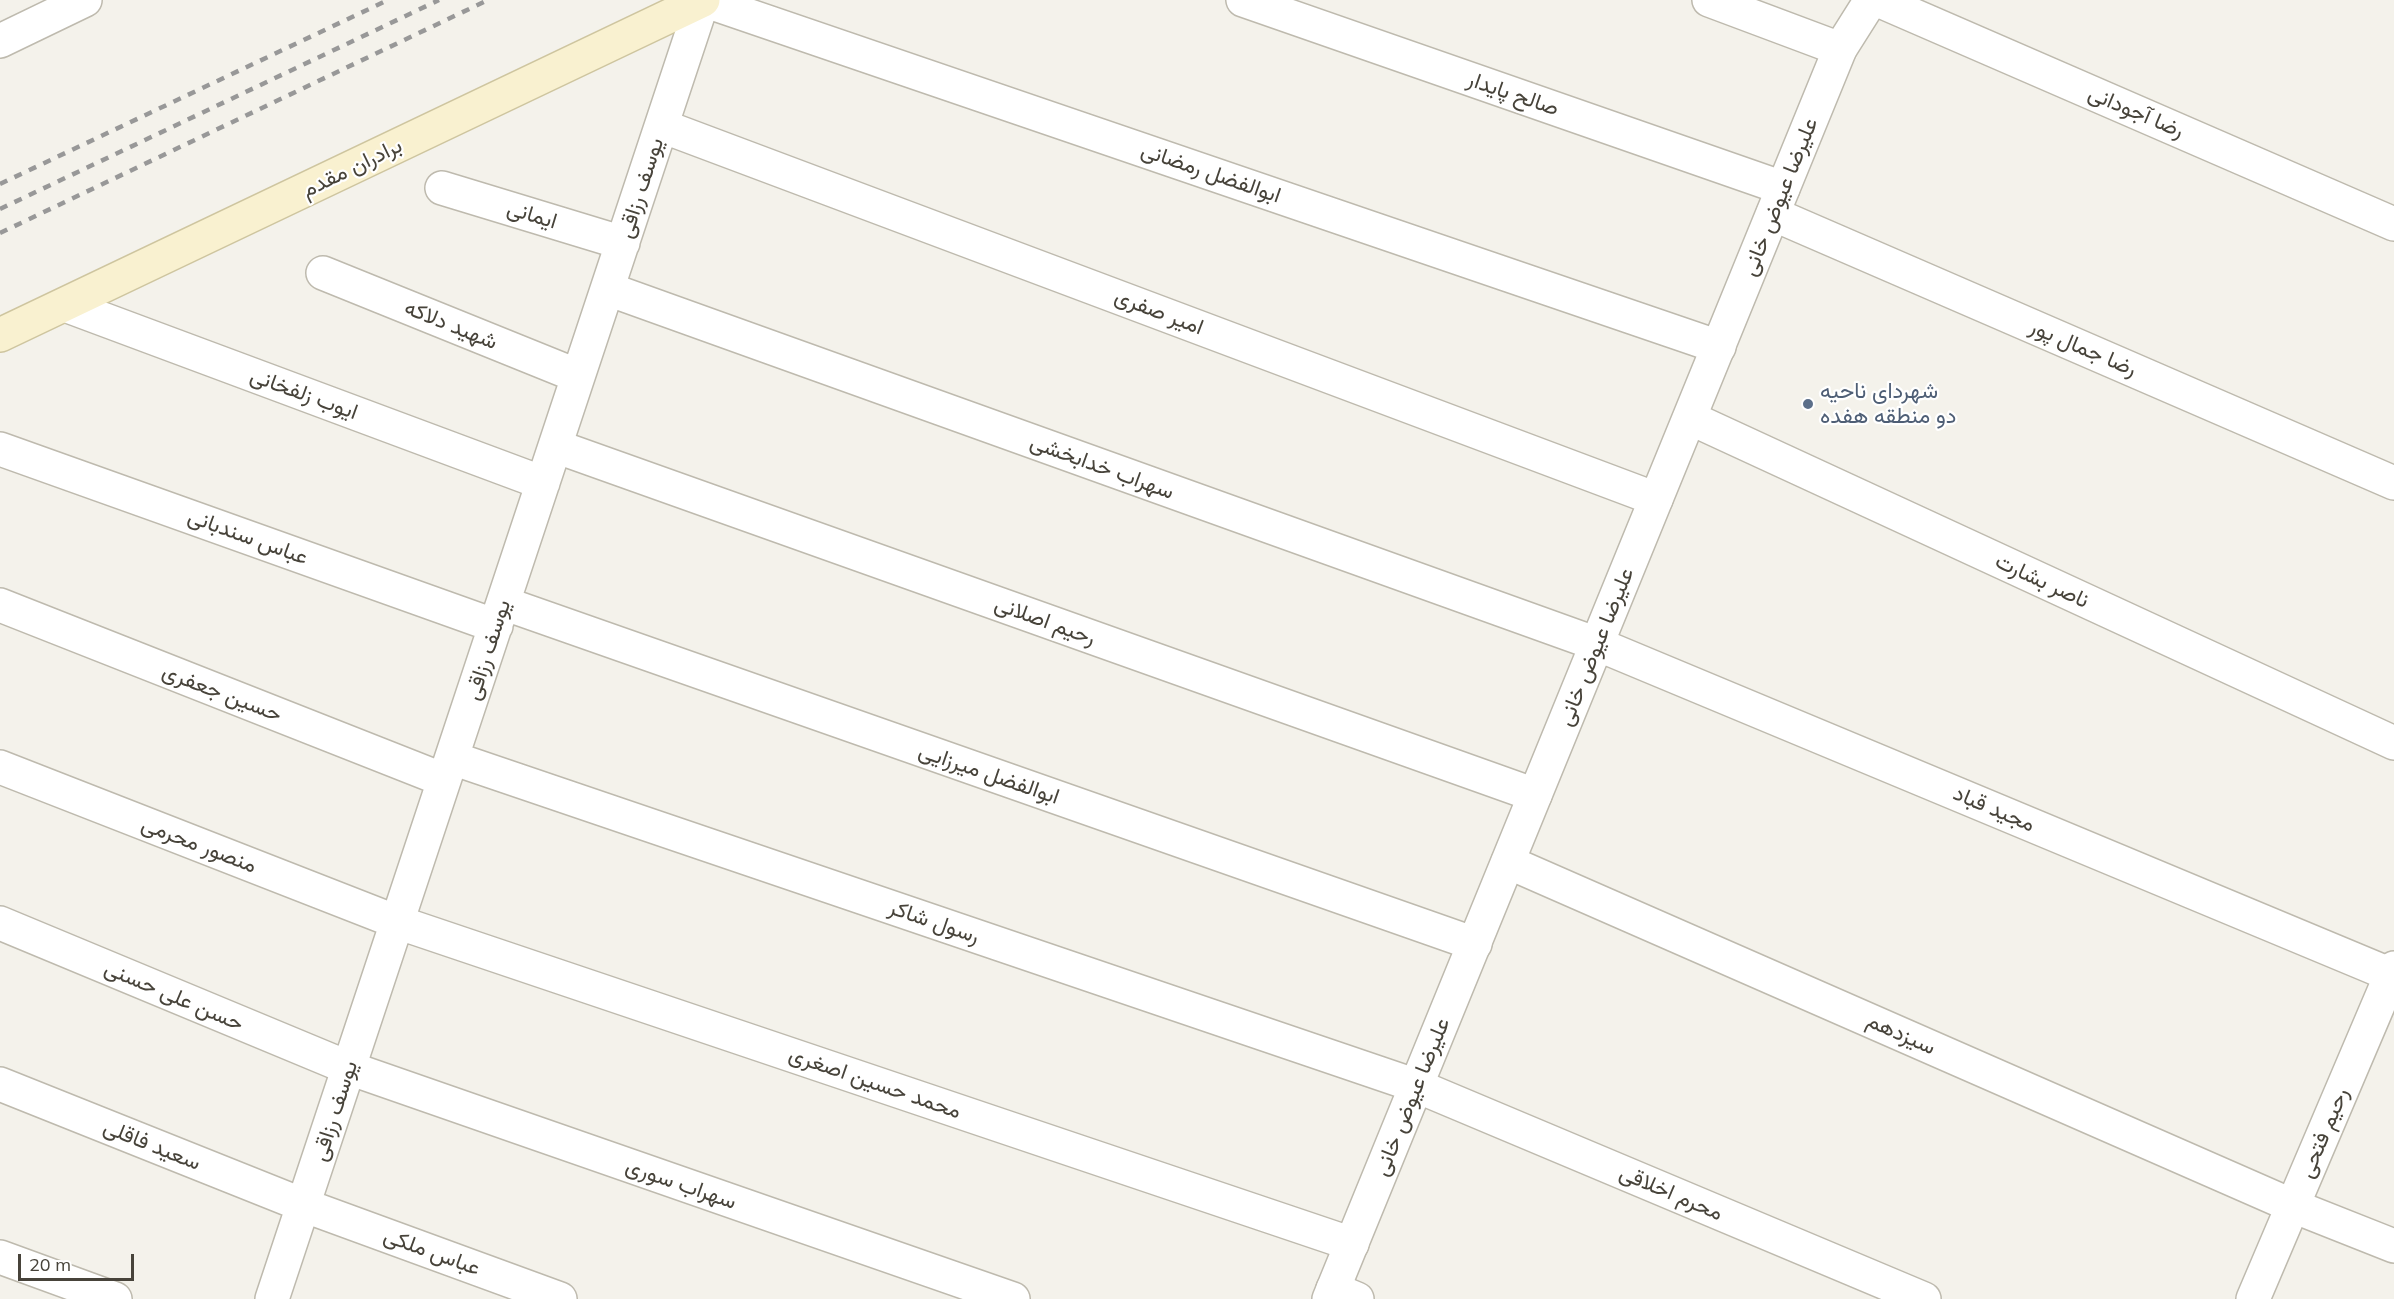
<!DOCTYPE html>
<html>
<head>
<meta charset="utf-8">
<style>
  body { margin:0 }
  #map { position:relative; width:2394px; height:1299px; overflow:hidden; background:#f4f2eb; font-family:Mulish,sans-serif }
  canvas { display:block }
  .scale { position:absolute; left:18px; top:1254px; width:116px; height:27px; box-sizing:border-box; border:3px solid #47433a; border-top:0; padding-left:8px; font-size:18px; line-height:21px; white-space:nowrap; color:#47433a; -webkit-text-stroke:4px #fff; paint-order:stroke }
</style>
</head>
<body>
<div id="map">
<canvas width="2394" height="1299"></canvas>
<div class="scale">20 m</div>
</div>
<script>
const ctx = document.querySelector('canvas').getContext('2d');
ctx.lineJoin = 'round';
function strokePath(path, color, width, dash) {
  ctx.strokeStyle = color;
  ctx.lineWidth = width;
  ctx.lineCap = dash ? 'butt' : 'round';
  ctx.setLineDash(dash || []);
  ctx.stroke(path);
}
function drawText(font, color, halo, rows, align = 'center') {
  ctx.font = font + ' Mulish,Vazirmatn,sans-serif';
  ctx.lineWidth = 4.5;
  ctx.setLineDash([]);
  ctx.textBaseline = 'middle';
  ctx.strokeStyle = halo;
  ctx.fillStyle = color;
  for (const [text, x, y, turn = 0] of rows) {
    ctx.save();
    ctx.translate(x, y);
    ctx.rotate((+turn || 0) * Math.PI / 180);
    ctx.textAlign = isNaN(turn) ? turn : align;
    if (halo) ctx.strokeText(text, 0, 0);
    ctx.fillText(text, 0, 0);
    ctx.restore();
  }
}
const minor = new Path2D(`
  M 1243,0 L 1783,188
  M 1709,0 L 1840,49
  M 1878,0 L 2394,224
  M 662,126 L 1656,499
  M 442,188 L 623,243
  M 1773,214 L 2394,483
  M 323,273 L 578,376
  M 608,289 L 1597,644 L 2394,976
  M 65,305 L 543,483
  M 1690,418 L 2394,743
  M 555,446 L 1535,795
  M 0,449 L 496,626
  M 503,603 L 1475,944
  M 0,605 L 444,780
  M 452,758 L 1417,1086 L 1924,1299
  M 0,767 L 397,922 L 1352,1244
  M 1508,862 L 2293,1206 L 2394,1246
  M 0,923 L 349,1068 L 1013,1299
  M 0,1084 L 303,1205 L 560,1299
  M 0,1257 L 115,1299
  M 1333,1289 L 1357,1299
  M 272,1299 L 703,0 L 1719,347`);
const tertiary = new Path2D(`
  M 0,41 L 85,0
  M 1329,1299 L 1840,49 L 1871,0
  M 2253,1299 L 2394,968`);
const secondary = new Path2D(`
  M 0,335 L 703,0`);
const rail = new Path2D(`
  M 0,184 L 388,0
  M 0,209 L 439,0
  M 0,233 L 488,0`);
const markers = [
  [1808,404,6,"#5c6f8a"]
];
const streetNames = [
  ["صالح پایدار",1513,94,19],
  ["رضا آجودانی",2136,112,23],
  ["برادران مقدم",352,168,-26],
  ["ابوالفضل رمضانی",1211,173,19],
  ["یوسف رزاقی",641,188,-72],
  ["علیرضا عیوض خانی",1780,197,-68],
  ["ایمانی",532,215,17],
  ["امیر صفری",1159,312,21],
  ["شهید دلاکه",451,325,22],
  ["رضا جمال پور",2083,348,23],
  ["ایوب زلفخانی",304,394,20],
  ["سهراب خدابخشی",1102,467,20],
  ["عباس سندبانی",248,537,20],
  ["ناصر بشارت",2042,581,25],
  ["رحیم اصلانی",1045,621,20],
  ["علیرضا عیوض خانی",1596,647,-68],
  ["یوسف رزاقی",488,650,-72],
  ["حسین جعفری",222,693,21],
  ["ابوالفضل میرزایی",989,774,19],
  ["مجید قباد",1994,809,23],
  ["منصور محرمی",199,845,21],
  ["رسول شاکر",934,922,19],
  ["حسن علی حسنی",174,996,23],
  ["سیزدهم",1901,1034,24],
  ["محمد حسین اصغری",875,1083,19],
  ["علیرضا عیوض خانی",1412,1097,-68],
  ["یوسف رزاقی",335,1111,-72],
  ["رحیم فتحی",2324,1133,-67],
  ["سعید فاقلی",152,1145,22],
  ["سهراب سوری",681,1184,19],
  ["محرم اخلاقی",1671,1193,23],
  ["عباس ملکی",432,1252,20]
];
const serviceNames = [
  ["شهردای ناحیه",1820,391],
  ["دو منطقه هفده",1820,416]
];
strokePath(minor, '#bebaae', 36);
strokePath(tertiary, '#bebaae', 36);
strokePath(secondary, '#cec59f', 36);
strokePath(minor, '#fff', 33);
strokePath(tertiary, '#fff', 33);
strokePath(secondary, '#f9f1d0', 33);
strokePath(rail, '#989898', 4.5, [8, 8]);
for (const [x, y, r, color] of markers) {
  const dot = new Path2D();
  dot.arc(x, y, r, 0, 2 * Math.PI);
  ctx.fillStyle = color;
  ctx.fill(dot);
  strokePath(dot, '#fff', 2);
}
drawText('22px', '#47433a', '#fff', streetNames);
drawText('22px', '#4e5e75', '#fff', serviceNames, 'left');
</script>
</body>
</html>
